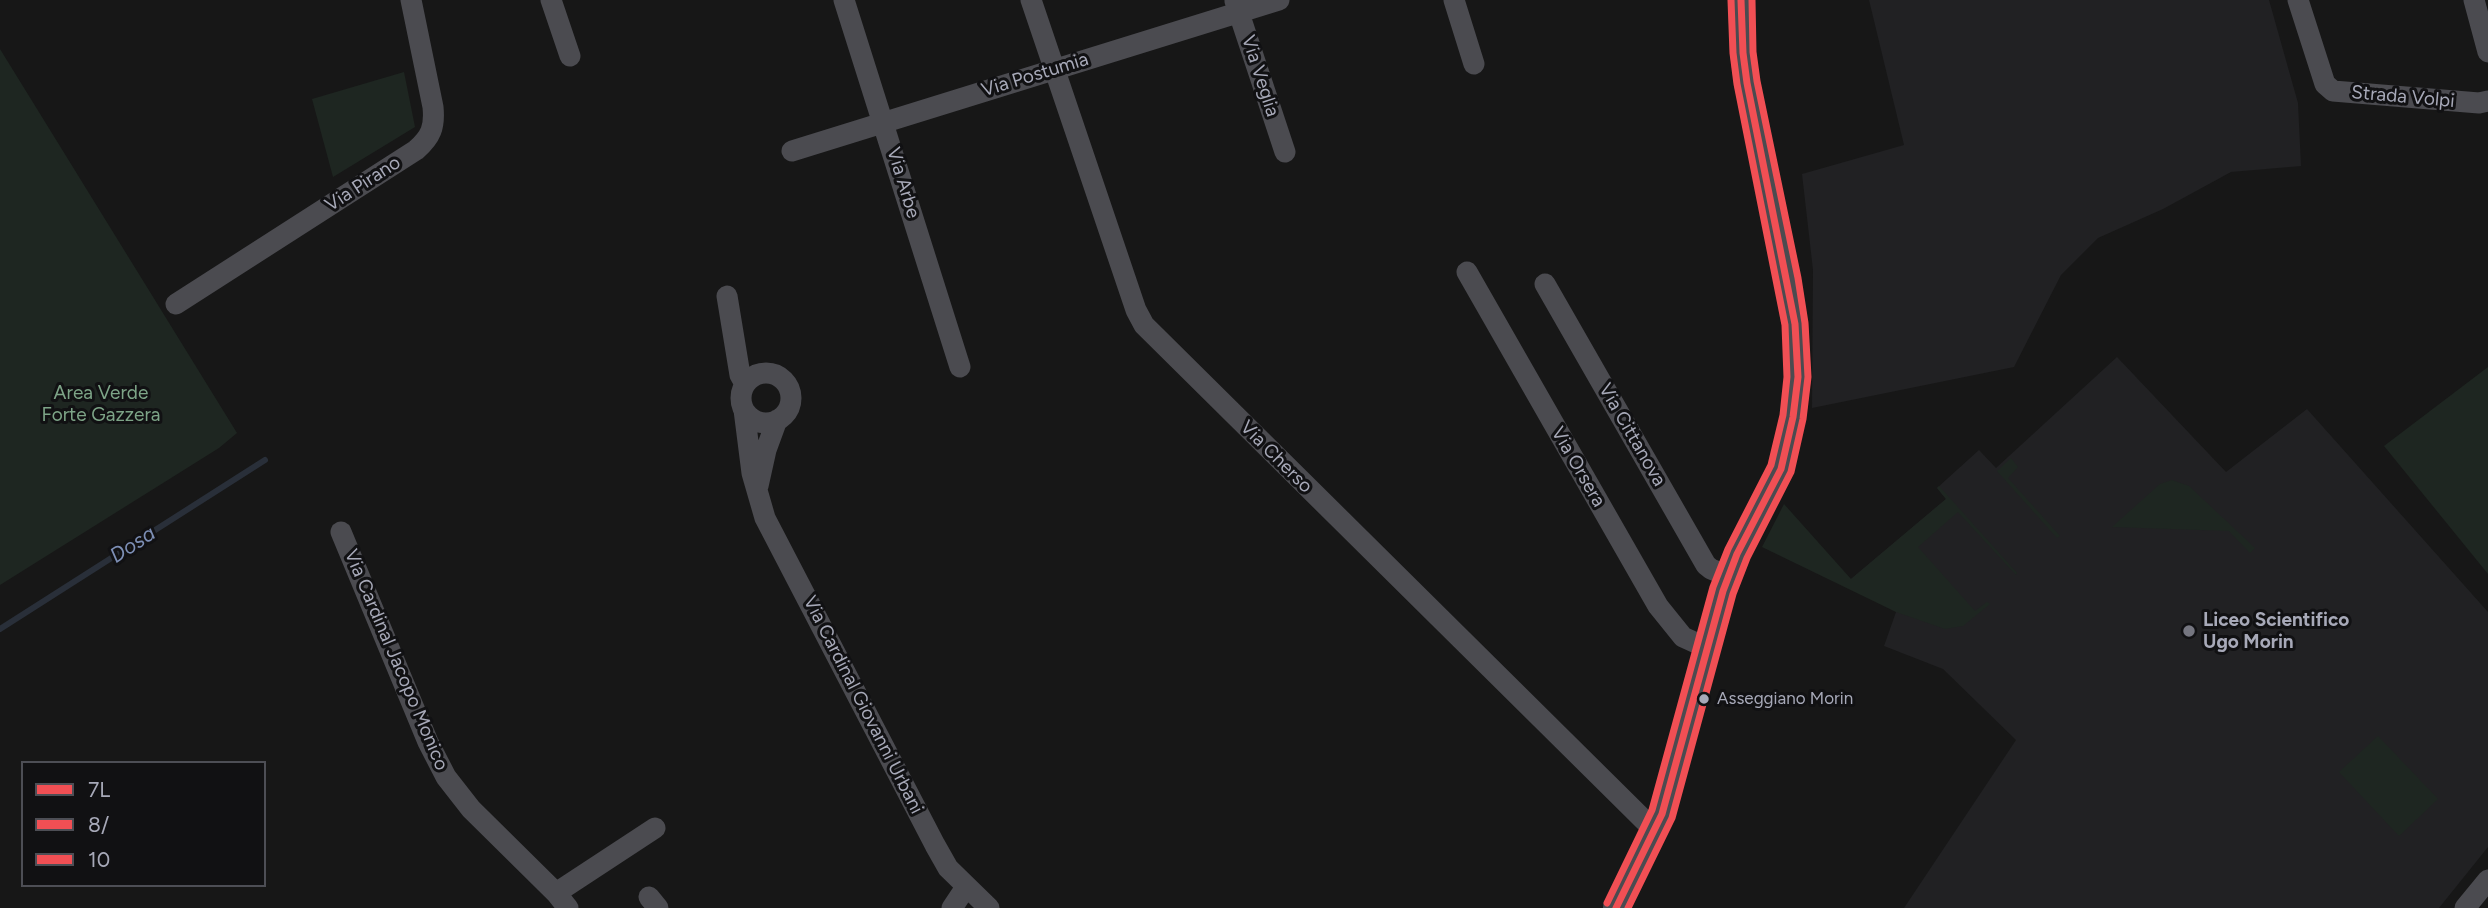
<!DOCTYPE html>
<html>
<head>
<meta charset="utf-8">
<style>
  body { margin:0 }
  #map { position:relative; width:2488px; height:908px; overflow:hidden; background:#171717; font-family:Figtree,sans-serif }
  canvas { display:block }
  .legend { position:absolute; left:21px; top:761px; width:245px; height:126px; box-sizing:border-box; background:#111113; border:2px solid #4d4e55; margin:0; padding:9px 12px; list-style:none; font-size:21px; color:#a7a9b8 }
  .legend li { display:flex; align-items:center; gap:14px; height:35px }
  .legend b { width:35px; border:2px solid #4d4e55 }
</style>
</head>
<body>
<div id="map">
<canvas width="2488" height="908"></canvas>
<ul class="legend">
<li><b style="height:9px;background:#f14f54"></b>7L</li>
<li><b style="height:9px;background:#f14f54"></b>8/</li>
<li><b style="height:9px;background:#f14f54"></b>10</li>
</ul>
</div>
<script>
const ctx = document.querySelector('canvas').getContext('2d');
ctx.lineJoin = 'round';
function fill(path, color) {
  ctx.fillStyle = color;
  ctx.fill(path, 'evenodd');
}
function strokePath(path, color, width, dash) {
  ctx.strokeStyle = color;
  ctx.lineWidth = width;
  ctx.lineCap = dash ? 'butt' : 'round';
  ctx.setLineDash(dash || []);
  ctx.stroke(path);
}
function drawText(font, color, halo, rows, align = 'center') {
  ctx.font = font + ' Figtree,sans-serif';
  ctx.lineWidth = 6;
  ctx.setLineDash([]);
  ctx.textBaseline = 'middle';
  ctx.strokeStyle = halo;
  ctx.fillStyle = color;
  for (const [text, x, y, turn = 0] of rows) {
    ctx.save();
    ctx.translate(x, y);
    ctx.rotate((+turn || 0) * Math.PI / 180);
    ctx.textAlign = isNaN(turn) ? turn : align;
    if (halo) ctx.strokeText(text, 0, 0);
    ctx.fillText(text, 0, 0);
    ctx.restore();
  }
}
const built = new Path2D(`
  M 1869,0 L 2269,0 L 2298,103 L 2301,166 L 2231,172 L 2163,209 L 2098,238 L 2061,275 L 2014,367 L 1812,408 L 1813,270 L 1802,174 L 1904,145 Z
  M 2117,357 L 2226,472 L 2307,409 L 2488,612 L 2488,847 L 2439,908 L 1904,908 L 2016,740 L 1943,669 L 1884,646 L 1896,612 L 1851,579 L 1946,499 L 1937,488 L 1979,450 L 1996,468 Z`);
const green = new Path2D(`
  M 0,49 L 237,433 L 219,448 L 0,585 Z
  M 404,72 L 415,127 L 333,177 L 312,99 Z
  M 2488,367 L 2488,574 L 2384,446 Z
  M 2011,458 L 2018,467 L 2008,478 L 2060,536 L 2057,538 L 1997,471 Z
  M 2172,480 L 2189,486 L 2255,548 L 2250,553 L 2229,531 L 2112,527 L 2160,484 Z
  M 1939,486 L 2017,573 L 2016,575 L 1958,512 L 1918,547 L 1975,611 L 1987,602 L 1990,604 L 1963,626 L 1945,629 L 1896,612 L 1762,547 L 1784,504 L 1851,579 L 1946,499 L 1937,488 Z
  M 2378,736 L 2438,799 L 2399,836 L 2339,772 Z`);
const stream = new Path2D(`
  M 0,629 L 265,460`);
const minor = new Path2D(`
  M 551,0 L 570,56
  M 844,0 L 960,367
  M 1031,0 L 1136,310 L 1144,325 L 1654,830
  M 1454,0 L 1474,64
  M 2298,0 L 2325,84 L 2333,91 L 2479,103 L 2488,101
  M 2474,0 L 2488,52
  M 1235,1 L 1285,152
  M 792,151 L 1279,0
  M 1467,272 L 1658,606 L 1683,637 L 1705,647
  M 1545,284 L 1706,565 L 1711,569 L 1728,576
  M 727,296 L 740,375 L 745,384
  M 176,304 L 416,150 C 431,137 435,127 433,107 L 411,0
  M741 398a25 25 0 1 1 50 0a25 25 0 1 1-50 0Z
  M 744,410 L 752,473 L 765,518 L 935,845 L 948,868 L 989,908
  M 758,486 L 766,450 L 777,420
  M 341,532 L 428,742 L 446,777 L 471,809 L 556,893 L 568,908
  M 556,893 L 655,828
  M 649,897 L 658,908
  M 952,908 L 966,887
  M 2465,908 L 2488,880`);
const tertiary = new Path2D(`
  M 1616,908 L 1662,814 L 1723,591 L 1737,554 L 1781,469 L 1793,417 L 1798,377 L 1795,324 L 1788,280 L 1747,83 L 1743,53 L 1741,0`);
const bus1 = new Path2D(`
  M 1616,908 L 1662,814 L 1723,591 L 1737,554 L 1781,469 L 1793,417 L 1798,377 L 1795,324 L 1747,83 L 1743,53 L 1741,0`);
const bus2 = new Path2D(`
  M 1628,908 L 1672,818 L 1733,594 L 1747,558 L 1791,472 L 1803,419 L 1808,377 L 1805,323 L 1798,278 L 1757,81 L 1753,52 L 1752,0`);
const bus3 = new Path2D(`
  M 1607,903 L 1652,810 L 1713,587 L 1728,549 L 1771,465 L 1783,415 L 1787,377 L 1785,325 L 1737,84 L 1733,53 L 1731,0`);
const markers = [
  [2189,631,7,"#757680"],
  [1704,699,6,"#a7a9b8"]
];
const busNames = [
  ["Asseggiano Morin",1717,699]
];
const streetNames = [
  ["Via Postumia",1035,75,-17],
  ["Via Veglia",1260,76,72],
  ["Strada Volpi",2403,97,5],
  ["Via Arbe",903,183,73],
  ["Via Pirano",363,184,-33],
  ["Via Cittanova",1632,435,60],
  ["Via Cherso",1276,457,45],
  ["Via Orsera",1578,467,60],
  ["Via Cardinal Jacopo Monico",396,660,67],
  ["Via Cardinal Giovanni Urbani",863,705,63]
];
const parkNames = [
  ["Area Verde",101,393],
  ["Forte Gazzera",101,415]
];
const poiNames = [
  ["Liceo Scientifico",2203,620],
  ["Ugo Morin",2203,642]
];
const waterNames = [
  ["Dosa",133,545,-33]
];
fill(built, '#212123');
fill(green, '#1e2621');
strokePath(stream, '#292f39', 6);
strokePath(minor, '#4b4b50', 21);
strokePath(tertiary, '#4b4b50', 26);
strokePath(bus1, '#f14f54', 7);
strokePath(bus2, '#f14f54', 7);
strokePath(bus3, '#f14f54', 7);
for (const [x, y, r, color] of markers) {
  const dot = new Path2D();
  dot.arc(x, y, r, 0, 2 * Math.PI);
  ctx.fillStyle = color;
  ctx.fill(dot);
  strokePath(dot, '#111113', 2.5);
}
drawText('17px', '#a7a9b8', '#111113', busNames, 'left');
drawText('19px', '#a7a9b8', '#111113', streetNames);
drawText('19px', '#7da487', '#111113', parkNames);
drawText('bold 19px', '#a7a9b8', '#111113', poiNames, 'left');
drawText('italic 21px', '#7d8fb5', '#111113', waterNames);
</script>
</body>
</html>
